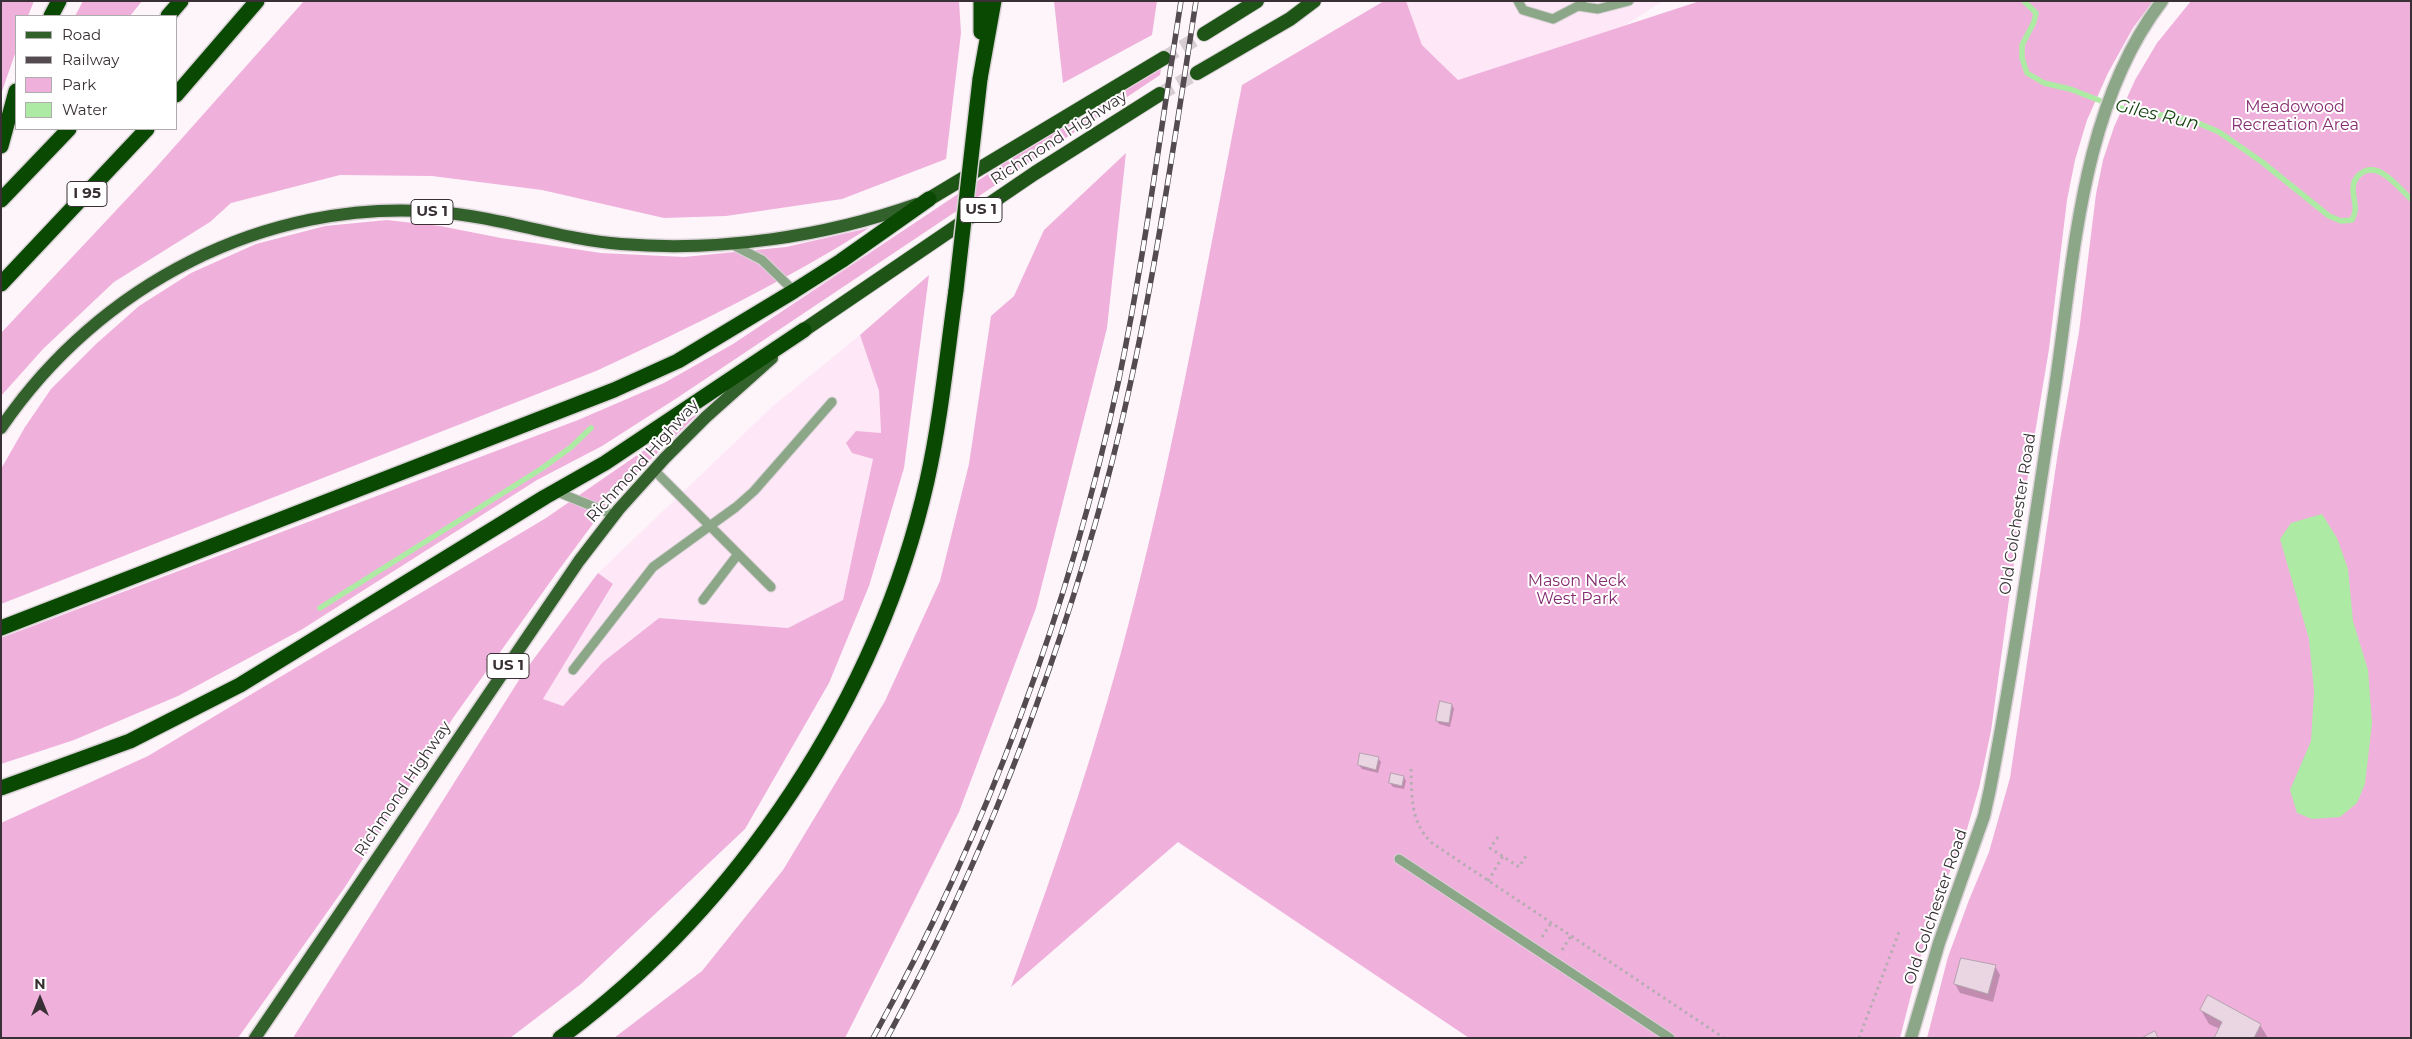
<!DOCTYPE html>
<html>
<head>
<meta charset="utf-8">
<style>
  body { margin:0 }
  #map { position:relative; width:2412px; height:1039px; overflow:hidden; background:#fdf5fa; font-family:Montserrat,sans-serif }
  canvas { display:block }
  .frame { position:absolute; inset:0; border:2px solid #383035; pointer-events:none }
  .legend { position:absolute; left:15px; top:15px; width:162px; height:115px; box-sizing:border-box; background:#fff; border:1px solid #afacae; margin:0; padding:6px 9px; list-style:none; font-size:15px; color:#383035 }
  .legend li { display:flex; align-items:center; gap:10px; height:25px }
  .legend b { width:25px; border:1px solid #afacae }
  .north { position:absolute; left:15px; top:974px; width:50px; height:50px; -webkit-text-stroke:4px #fff; paint-order:stroke; rotate:0deg; font-size:14px; font-weight:700; line-height:20px; text-align:center; color:#383035 }
  .north::after { content:''; display:block; margin:auto; width:18px; height:22px; background:#383035; clip-path:polygon(50% 0,100% 100%,50% 72%,0 100%) }
</style>
</head>
<body>
<div id="map">
<canvas width="2412" height="1039"></canvas>
<div class="frame"></div>
<ul class="legend">
<li><b style="height:6px;background:#32612c"></b>Road</li>
<li><b style="height:6px;background:#534b50"></b>Railway</li>
<li><b style="height:14px;background:#f0b0dc"></b>Park</li>
<li><b style="height:14px;background:#adeba4"></b>Water</li>
</ul>
<div class="north">N</div>
</div>
<script>
const ctx = document.querySelector('canvas').getContext('2d');
ctx.lineJoin = 'round';
function fill(path, color) {
  ctx.fillStyle = color;
  ctx.fill(path, 'evenodd');
}
function strokePath(path, color, width, dash) {
  ctx.strokeStyle = color;
  ctx.lineWidth = width;
  ctx.lineCap = dash ? 'butt' : 'round';
  ctx.setLineDash(dash || []);
  ctx.stroke(path);
}
function drawText(font, color, halo, rows, align = 'center') {
  ctx.font = font + ' Montserrat,sans-serif';
  ctx.lineWidth = 4;
  ctx.setLineDash([]);
  ctx.textBaseline = 'middle';
  ctx.strokeStyle = halo;
  ctx.fillStyle = color;
  for (const [text, x, y, turn = 0] of rows) {
    ctx.save();
    ctx.translate(x, y);
    ctx.rotate((+turn || 0) * Math.PI / 180);
    ctx.textAlign = isNaN(turn) ? turn : align;
    if (halo) ctx.strokeText(text, 0, 0);
    ctx.fillText(text, 0, 0);
    ctx.restore();
  }
}
const built = new Path2D(`
  M 1406,1 L 1663,1 L 1622,27 L 1458,80 L 1422,45 Z
  M 860,335 L 879,391 L 881,434 L 852,453 L 873,459 L 843,600 L 788,628 L 659,618 L 603,662 L 563,706 L 543,699 L 613,585 L 598,573 L 773,406 Z`);
const green = new Path2D(`
  M 1,1 L 34,1 L 28,16 L 16,16 L 16,51 L 1,94 Z
  M 83,1 L 142,1 L 130,16 L 75,16 Z
  M 304,1 L 959,1 L 961,33 L 946,159 L 842,199 L 726,216 L 664,218 L 542,190 L 432,176 L 340,175 L 231,203 L 210,222 L 114,282 L 43,349 L 1,396 L 1,333 L 152,172 Z
  M 1054,1 L 1157,1 L 1152,35 L 1063,83 Z
  M 1384,1 L 1406,1 L 1422,45 L 1458,80 L 1700,1 L 2153,1 L 2133,28 L 2108,73 L 2087,120 L 2075,160 L 2067,200 L 2049,349 L 2017,541 L 1991,731 L 1979,788 L 1965,836 L 1942,890 L 1926,936 L 1900,1038 L 1469,1038 L 1178,842 L 1011,987 C 1058,861 1101,734 1134,603 C 1178,433 1208,258 1242,85 Z
  M 2191,1 L 2411,1 L 2411,1038 L 1927,1038 L 1948,957 L 1969,900 L 1989,852 L 2010,778 L 2058,452 L 2079,332 L 2096,194 L 2103,160 L 2114,127 L 2135,80 L 2157,43 Z
  M 1161,69 L 1160,75 L 677,398 L 602,446 L 537,480 L 301,630 L 178,696 L 74,740 L 1,764 L 1,638 L 578,420 L 664,383 L 733,344 L 1003,164 Z
  M 1126,153 L 1107,328 L 1036,608 L 959,812 L 845,1038 L 614,1038 L 702,971 L 783,870 L 885,701 L 940,581 L 969,464 L 991,316 L 1014,296 L 1044,230 Z
  M 387,220 L 440,226 L 501,238 L 601,253 L 684,257 L 786,247 L 869,228 C 782,283 689,328 596,371 L 1,604 L 1,469 L 25,427 L 51,389 L 96,344 L 139,306 L 191,273 L 256,244 L 325,226 Z
  M 929,275 L 904,468 L 869,586 L 829,683 L 745,829 L 581,984 L 510,1038 L 293,1038 L 524,672 L 598,573 L 613,584 L 543,699 L 563,706 L 603,662 L 659,618 L 788,628 L 843,600 L 873,459 L 852,453 L 846,443 L 856,431 L 881,433 L 879,391 L 860,335 Z
  M 701,411 L 615,494 L 558,571 L 453,718 L 345,887 L 238,1038 L 1,1038 L 1,823 L 148,756 L 546,518 Z`);
const water = new Path2D(`
  M 2322,514 L 2337,538 L 2348,569 L 2353,621 L 2368,670 L 2372,723 L 2365,784 L 2357,803 L 2340,817 L 2312,819 L 2297,813 L 2290,790 L 2311,741 L 2314,691 L 2309,639 L 2280,539 L 2291,523 Z`);
const shadow = new Path2D(`
  M 1452,705 L 1454,709 L 1450,727 L 1439,724 L 1437,720 Z
  M 1378,758 L 1381,762 L 1378,773 L 1362,769 L 1359,765 Z
  M 1404,777 L 1406,781 L 1404,789 L 1393,787 L 1390,783 Z
  M 1995,966 L 2000,975 L 1993,1002 L 1960,993 L 1955,984 Z
  M 2201,1010 L 2260,1025 L 2268,1038 L 2215,1038 L 2220,1029 L 2209,1024 Z`);
const stream = new Path2D(`
  M 2024,1 L 2036,13 L 2034,22 L 2022,45 L 2022,58 L 2027,73 L 2044,83 L 2070,89 L 2119,108 L 2191,120 L 2219,132 L 2262,162 L 2329,216 L 2341,221 L 2352,220 C 2358,209 2354,203 2353,190 C 2353,184 2355,178 2360,174 C 2379,159 2399,189 2411,199
  M 320,608 L 541,469 L 570,448 L 591,428`);
const building = new Path2D(`
  M 1440,701 L 1452,704 L 1449,723 L 1436,721 Z
  M 1360,753 L 1379,757 L 1376,770 L 1358,765 Z
  M 1391,773 L 1404,776 L 1402,786 L 1389,783 Z
  M 1961,958 L 1996,965 L 1988,994 L 1954,984 Z
  M 2208,995 L 2261,1024 L 2254,1038 L 2214,1038 L 2222,1022 L 2200,1010 Z
  M 2155,1031 L 2158,1038 L 2142,1038 Z`);
const trunkTunnel = new Path2D(`
  M 1164,58 L 1204,34
  M 1160,94 L 1197,73`);
const path = new Path2D(`
  M 1411,769 C 1412,797 1410,822 1432,843 L 1724,1038
  M 1498,837 L 1490,848 L 1519,867 L 1526,856
  M 1488,881 L 1503,856
  M 1542,937 L 1551,923
  M 1562,950 L 1571,936
  M 1859,1038 L 1899,932`);
const service = new Path2D(`
  M 1518,1 L 1523,10 L 1553,19 L 1578,6 L 1582,1
  M 1578,6 L 1598,9 L 1629,1
  M 731,244 L 762,260 L 794,291
  M 654,470 L 771,587
  M 555,491 L 614,515
  M 703,600 L 738,554
  M 573,670 L 653,567 L 736,507 L 754,491 L 832,402
  M 1399,859 L 1670,1038`);
const tertiary = new Path2D(`
  M 1911,1038 L 1939,943 L 1984,816 L 1990,789 C 2015,658 2034,526 2054,394 C 2074,264 2079,109 2162,1`);
const primary = new Path2D(`
  M 1,428 C 98,285 265,198 438,212 C 500,217 559,239 621,244 C 719,252 824,237 917,204
  M 255,1038 L 579,561 L 619,509 L 665,458 L 706,417 L 772,358`);
const trunk = new Path2D(`
  M 1204,34 L 1257,1
  M 1197,73 L 1290,19 L 1314,1
  M 929,199 L 1164,58
  M 804,330 L 1035,173 L 1160,94`);
const motorway = new Path2D(`
  M 51,16 L 59,1
  M 168,16 L 181,1
  M 981,32 L 981,1
  M 980,79 L 994,1
  M 176,95 L 257,1
  M 1,146 L 16,91
  M 1,200 L 69,129
  M 1,284 L 147,129
  M 1,628 L 614,390 L 678,361 L 794,291 L 841,261 L 929,199
  M 1,788 L 130,741 L 240,685 L 545,497 L 605,463 L 804,330
  M 560,1038 C 739,907 878,697 927,481 C 941,418 947,354 956,290`);
const rail = new Path2D(`
  M 873,1038 C 986,834 1070,607 1119,379 C 1145,254 1161,127 1181,1
  M 887,1038 C 982,864 1054,676 1106,485 C 1148,327 1171,163 1196,1`);
const motorwayBridge = new Path2D(`
  M 956,290 L 980,79`);
const shields = [
  [87,194,40],
  [981,210,42],
  [432,212,42],
  [508,666,42]
];
const shieldNames = [
  ["I 95",87,194],
  ["US 1",981,210],
  ["US 1",432,212],
  ["US 1",508,666]
];
const parkNames = [
  ["Meadowood",2295,107],
  ["Recreation Area",2295,125],
  ["Mason Neck",1577,581],
  ["West Park",1577,599]
];
const streetNames = [
  ["Richmond Highway",1059,138,-33],
  ["Richmond Highway",643,461,-48],
  ["Old Colchester Road",2018,514,-81],
  ["Richmond Highway",403,789,-56],
  ["Old Colchester Road",1936,907,-71]
];
const waterNames = [
  ["Giles Run",2157,115,13]
];
fill(built, '#fee8f7');
fill(green, '#f0b0dc');
fill(water, '#adeba4');
fill(shadow, '#0003');
strokePath(stream, '#adeba4', 5.5);
fill(building, '#ead6e3');
strokePath(building, '#b5a3af', 1);
strokePath(trunkTunnel, '#d6ced3', 14, [14, 7]);
strokePath(service, '#dad2d7', 11);
strokePath(tertiary, '#dad2d7', 15);
strokePath(primary, '#dad2d7', 15);
strokePath(trunk, '#dad2d7', 16);
strokePath(motorway, '#dad2d7', 18);
strokePath(path, '#b5adb2', 3, [2.5, 4]);
strokePath(service, '#8ca688', 9);
strokePath(tertiary, '#8ca688', 12);
strokePath(primary, '#32612c', 12);
strokePath(trunk, '#1e5517', 14);
strokePath(motorway, '#0a4902', 15);
strokePath(rail, '#534b50', 5.5);
strokePath(rail, '#fff', 4, [11]);
strokePath(motorwayBridge, '#dad2d7', 18, []);
strokePath(motorwayBridge, '#0a4902', 15);
for (const [x, y, w] of shields) {
  const box = new Path2D();
  box.roundRect(x - w / 2, y - 12.5, w, 25, 4);
  ctx.fillStyle = '#fff';
  ctx.fill(box);
  strokePath(box, '#383035', 1);
}
drawText('bold 15px', '#383035', null, shieldNames);
drawText('16px', '#862d71', '#fff', parkNames);
drawText('16px', '#383035', '#fff', streetNames);
drawText('italic 18px', '#173f11', '#fff', waterNames);
</script>
</body>
</html>
